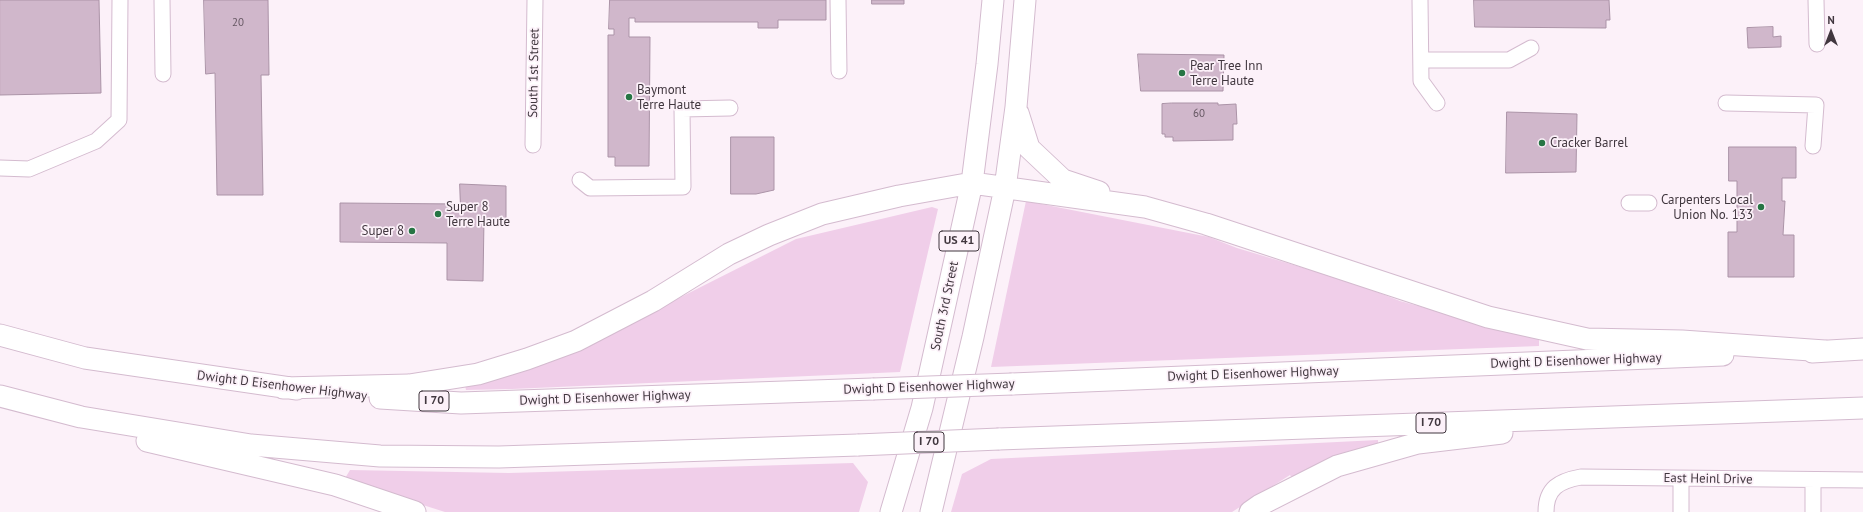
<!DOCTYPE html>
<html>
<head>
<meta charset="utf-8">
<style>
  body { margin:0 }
  #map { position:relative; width:1863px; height:512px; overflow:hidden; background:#fcf1f9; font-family:"PT Sans",sans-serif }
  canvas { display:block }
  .north { position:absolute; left:1811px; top:12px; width:40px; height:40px; -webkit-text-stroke:3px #fcf1f9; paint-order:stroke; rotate:0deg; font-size:11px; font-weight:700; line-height:16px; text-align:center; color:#41373f }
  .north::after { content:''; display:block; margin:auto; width:14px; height:18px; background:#41373f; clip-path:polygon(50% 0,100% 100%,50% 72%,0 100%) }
</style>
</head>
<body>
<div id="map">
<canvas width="1863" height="512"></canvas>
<div class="north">N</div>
</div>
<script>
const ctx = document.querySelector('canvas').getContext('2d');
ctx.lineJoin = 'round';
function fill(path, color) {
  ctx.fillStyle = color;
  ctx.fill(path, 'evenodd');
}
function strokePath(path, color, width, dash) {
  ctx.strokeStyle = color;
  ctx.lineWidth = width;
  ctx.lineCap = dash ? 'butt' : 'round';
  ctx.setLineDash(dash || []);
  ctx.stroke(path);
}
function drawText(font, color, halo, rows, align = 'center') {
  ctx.font = font + ' "PT Sans",sans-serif';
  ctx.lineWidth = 3.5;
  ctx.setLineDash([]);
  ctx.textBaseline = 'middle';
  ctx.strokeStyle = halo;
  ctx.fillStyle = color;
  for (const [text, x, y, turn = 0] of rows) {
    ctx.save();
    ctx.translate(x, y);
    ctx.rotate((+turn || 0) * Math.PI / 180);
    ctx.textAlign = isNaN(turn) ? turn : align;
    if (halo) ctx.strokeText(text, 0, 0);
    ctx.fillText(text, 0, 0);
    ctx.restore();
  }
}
const green = new Path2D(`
  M 1026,201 L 1209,237 L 1237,248 L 1354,283 L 1400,301 L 1518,333 L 1539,336 L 1539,346 L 991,367 Z
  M 932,207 L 938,209 L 900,372 L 512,389 L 466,390 L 465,385 L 580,351 L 673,301 L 796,239 Z
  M 1378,440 L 1378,446 L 1293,479 L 1290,475 L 1232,512 L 951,512 L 962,474 L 991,459 Z
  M 853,463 L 868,482 L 859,512 L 445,512 L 344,480 L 350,470 L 509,473 Z`);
const building = new Path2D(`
  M 0,0 L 99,0 L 101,93 L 0,95 Z
  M 204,0 L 268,0 L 269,75 L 261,75 L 263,195 L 217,195 L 215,73 L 206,74 Z
  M 610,0 L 826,0 L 826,20 L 778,20 L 778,28 L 758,28 L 758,22 L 635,22 L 635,18 L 629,18 L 629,37 L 650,37 L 649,166 L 615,166 L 615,157 L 608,157 L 608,35 L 614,35 L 614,29 L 609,29 Z
  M 872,0 L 904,0 L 904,4 L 872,4 Z
  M 1474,0 L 1609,0 L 1610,20 L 1606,20 L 1606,28 L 1475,27 Z
  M 1773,27 L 1773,37 L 1781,36 L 1781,47 L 1748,48 L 1747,28 Z
  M 1138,54 L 1224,55 L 1223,91 L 1141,91 Z
  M 1172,103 L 1218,103 L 1218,105 L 1236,104 L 1237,124 L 1233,124 L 1233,140 L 1173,141 L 1173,137 L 1165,137 L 1165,134 L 1162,134 L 1162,104 Z
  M 1507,112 L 1577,114 L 1576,172 L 1506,173 Z
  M 731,137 L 774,137 L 774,190 L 756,194 L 731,194 Z
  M 1729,147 L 1796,147 L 1796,178 L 1782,178 L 1782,201 L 1785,201 L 1783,235 L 1794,235 L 1794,277 L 1728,277 L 1728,232 L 1737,232 L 1737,181 L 1729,181 Z
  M 460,184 L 506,186 L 506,219 L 484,219 L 483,281 L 447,280 L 447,243 L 340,242 L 340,203 L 460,204 Z`);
const minor = new Path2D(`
  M 162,0 L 163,74
  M 838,0 L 839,71
  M 1420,0 L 1421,81 L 1437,103
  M 1816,0 L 1817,44
  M 1421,60 L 1509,60 L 1531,48
  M 1726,103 L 1816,105 L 1813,146
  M 533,145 L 535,0
  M 0,168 L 29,169 L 96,141 L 119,120 L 120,0
  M 580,180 L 590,188 L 683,187 L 682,109 L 730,108
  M 1629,203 L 1649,203
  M 1813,480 L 1813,512
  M 1546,512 C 1546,488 1559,481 1581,477 L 1863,480
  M 1681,512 L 1681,479`);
const highway = new Path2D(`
  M 1018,113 L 1029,148 L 1063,180 L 1099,192
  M 0,335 L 85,358 L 297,389
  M 1812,352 L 1863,349
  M 1012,384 L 1723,355
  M 283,388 L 409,385 L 478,374 L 527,359 L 576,341 L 653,301 L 729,254 L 769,235 L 822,214 L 899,196 L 972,183 L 1145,207 L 1206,224 L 1488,317 L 1587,339 L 1682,341 L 1825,351
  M 0,396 L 81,417 L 251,445 L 380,456 L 499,457 L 858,445
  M 380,398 L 461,403 L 873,389
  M 999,439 L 1863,408
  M 147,441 L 335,485 L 415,512
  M 891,512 L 922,408 L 972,183 L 987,64 L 993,0
  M 931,512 L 973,337 L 1005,188 L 1016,107 L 1025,0
  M 1250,512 L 1260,505 L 1337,466 L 1418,443 L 1502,433`);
const highwayBridge = new Path2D(`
  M 873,389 L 1012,384
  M 858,445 L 999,439`);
const markers = [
  [1182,73,4,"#267544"],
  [629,97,4,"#267544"],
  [1542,143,4,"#267544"],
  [1761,207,4,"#267544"],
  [438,214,4,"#267544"],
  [412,231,4,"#267544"]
];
const numberNames = [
  ["20",238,23],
  ["60",1199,114]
];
const shields = [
  [959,241,40],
  [434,401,30],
  [1431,423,30],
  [929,442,30]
];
const shieldNames = [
  ["US 41",959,241],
  ["I 70",434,401],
  ["I 70",1431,423],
  ["I 70",929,442]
];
const poiNames = [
  ["Pear Tree Inn",1190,66],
  ["Terre Haute",1190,81],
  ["Baymont",637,90],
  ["Terre Haute",637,105],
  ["Cracker Barrel",1550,143],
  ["Carpenters Local",1753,200,"right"],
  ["Union No. 133",1753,215,"right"],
  ["Super 8",446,207],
  ["Terre Haute",446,222],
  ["Super 8",404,231,"right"]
];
const streetNames = [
  ["South 1st Street",534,73,-89],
  ["South 3rd Street",945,306,-78],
  ["Dwight D Eisenhower Highway",1576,361,-2],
  ["Dwight D Eisenhower Highway",1253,374,-2],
  ["Dwight D Eisenhower Highway",282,386,7],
  ["Dwight D Eisenhower Highway",929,387,-2],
  ["Dwight D Eisenhower Highway",605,398,-2],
  ["East Heinl Drive",1708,479,1]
];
fill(green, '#f0cee9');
fill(building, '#d0b7cb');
strokePath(building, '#ab93a7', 1);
strokePath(minor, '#d4bbcf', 17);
strokePath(highway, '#d4bbcf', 23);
strokePath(minor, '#fff', 15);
strokePath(highway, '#fff', 21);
strokePath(highwayBridge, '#d4bbcf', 23, []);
strokePath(highwayBridge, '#fff', 21);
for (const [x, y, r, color] of markers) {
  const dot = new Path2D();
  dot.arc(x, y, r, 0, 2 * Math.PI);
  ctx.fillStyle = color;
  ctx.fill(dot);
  strokePath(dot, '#fcf1f9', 1.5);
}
drawText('11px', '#655762', null, numberNames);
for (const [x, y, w] of shields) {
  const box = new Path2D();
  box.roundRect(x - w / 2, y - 10, w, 20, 3);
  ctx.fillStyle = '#fcf1f9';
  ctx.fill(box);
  strokePath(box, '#41373f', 1);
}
drawText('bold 12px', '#41373f', null, shieldNames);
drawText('13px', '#41373f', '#fcf1f9', poiNames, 'left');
drawText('13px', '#41373f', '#fcf1f9', streetNames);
</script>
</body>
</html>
